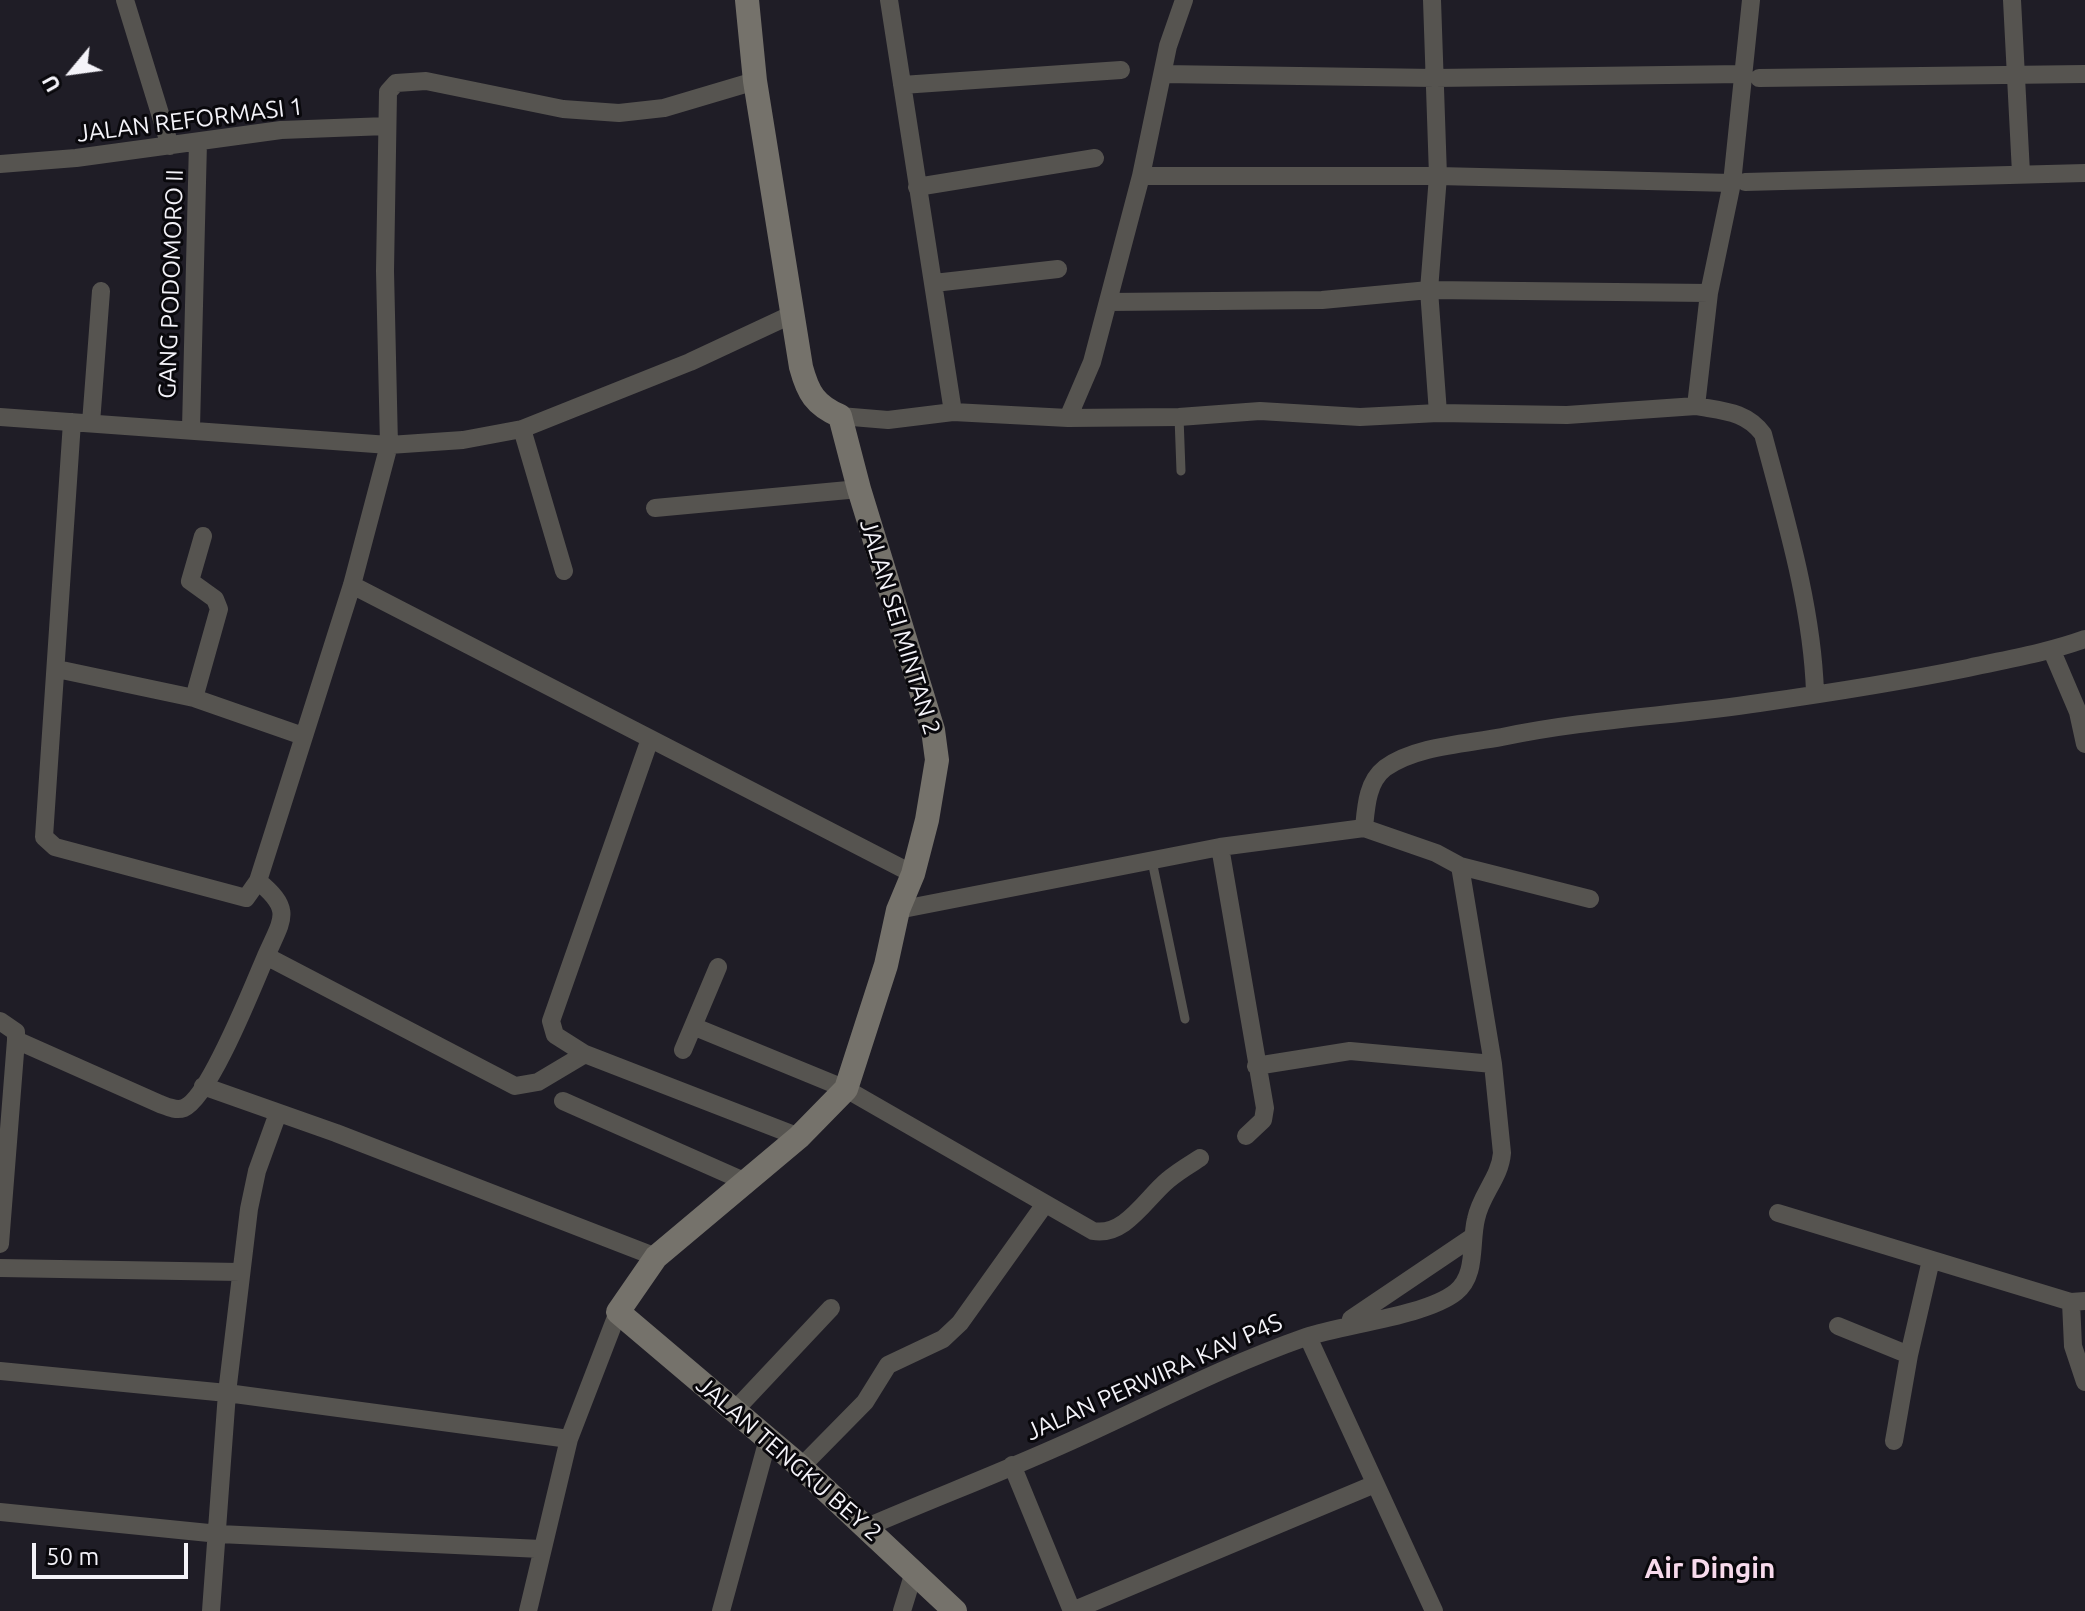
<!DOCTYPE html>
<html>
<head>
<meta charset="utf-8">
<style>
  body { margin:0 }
  #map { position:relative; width:2085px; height:1611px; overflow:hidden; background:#1f1d26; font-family:Ubuntu,sans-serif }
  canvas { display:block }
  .north { position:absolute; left:32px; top:32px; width:80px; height:80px; -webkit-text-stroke:6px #09080c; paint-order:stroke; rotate:241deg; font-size:22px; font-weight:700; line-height:32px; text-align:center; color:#f4f3f9 }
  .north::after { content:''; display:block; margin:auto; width:28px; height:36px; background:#f4f3f9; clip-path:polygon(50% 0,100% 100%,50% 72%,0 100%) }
  .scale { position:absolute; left:32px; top:1543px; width:156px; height:36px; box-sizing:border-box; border:4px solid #f4f3f9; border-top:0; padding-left:10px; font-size:24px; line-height:28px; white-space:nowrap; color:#f4f3f9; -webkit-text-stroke:6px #09080c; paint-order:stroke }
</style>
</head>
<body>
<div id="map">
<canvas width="2085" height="1611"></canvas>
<div class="north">U</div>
<div class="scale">50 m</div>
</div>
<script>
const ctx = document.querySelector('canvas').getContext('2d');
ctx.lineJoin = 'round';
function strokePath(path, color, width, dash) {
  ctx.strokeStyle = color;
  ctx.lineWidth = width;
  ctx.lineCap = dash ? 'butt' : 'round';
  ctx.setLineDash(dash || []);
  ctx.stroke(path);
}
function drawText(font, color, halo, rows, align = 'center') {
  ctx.font = font + ' Ubuntu,sans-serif';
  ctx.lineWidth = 6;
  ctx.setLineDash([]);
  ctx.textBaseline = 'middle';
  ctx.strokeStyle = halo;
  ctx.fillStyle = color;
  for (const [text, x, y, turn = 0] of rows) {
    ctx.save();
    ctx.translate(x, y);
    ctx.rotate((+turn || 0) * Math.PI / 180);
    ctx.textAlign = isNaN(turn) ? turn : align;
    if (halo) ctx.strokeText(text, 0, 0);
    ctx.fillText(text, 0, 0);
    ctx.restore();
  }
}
const lane = new Path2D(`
  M 1179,417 L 1181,471
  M 1152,861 L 1185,1019`);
const street = new Path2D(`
  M 125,0 L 170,146
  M 889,0 L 953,412
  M 1432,0 L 1438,176 L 1429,290 L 1438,413
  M 1751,0 L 1732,183 L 1709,293 L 1696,406 C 1723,411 1746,411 1763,434 C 1785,517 1812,605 1815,692
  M 2012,0 L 2021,173
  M 1163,74 L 1435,78 L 1744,74
  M 1759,78 L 2085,74
  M 902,85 L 1121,70
  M 0,164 L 76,158 L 281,130 L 387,126
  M 1141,176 L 1438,176 L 1732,183
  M 1745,182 L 2085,173
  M 917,187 L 1095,158
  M 934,283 L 1058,269
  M 1108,302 L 1322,300 L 1429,290 L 1709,293
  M 840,416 L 888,420 L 953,412 L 1068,418 L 1092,362 L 1141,176 L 1168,46 L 1184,0
  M 0,417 L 389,445 L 463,440 L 522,429 L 690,362 L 795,313
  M 1068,418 L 1179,417 L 1260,411 L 1360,417 L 1438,413 L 1567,415 L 1696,406
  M 72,422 L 44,837 L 55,847 L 246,898 L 258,881 L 352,585 L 389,445 L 385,271 L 388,92 L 396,83 L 426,81 L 563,109 L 619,113 L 664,108 L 755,81
  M 91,423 L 101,291
  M 191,428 L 198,142
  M 522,429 L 564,571
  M 655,508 L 859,489
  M 352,585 L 913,874
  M 2052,651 L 2078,712 L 2085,744
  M 57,669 L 194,698 L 303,736
  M 194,698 L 219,609 L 215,599 L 190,581 L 203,536
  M 1364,828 C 1366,807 1367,782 1385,768 C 1416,746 1465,744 1502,737 C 1587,719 1673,716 1759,703 C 1829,693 1899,682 1968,668 C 2008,659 2046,653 2085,639
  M 1220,847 L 1265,1108 L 1263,1120 L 1246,1136
  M 258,881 C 293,910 283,918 266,956
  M 898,910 L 1220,847 L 1364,828 L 1436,853 L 1460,866 L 1590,899
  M 0,1021 L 16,1032 L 16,1040 L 0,1244
  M 695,1027 L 846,1089 L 1093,1231 C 1125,1237 1146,1198 1168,1180 C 1177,1172 1189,1165 1200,1158
  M 16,1040 L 160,1104 C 168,1107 176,1111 184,1108 C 209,1098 254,984 266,956 L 515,1086 L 538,1082 L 585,1054 L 555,1035 L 551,1021 L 650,739
  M 683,1050 L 718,967
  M 585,1054 L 799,1137
  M 1256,1066 L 1350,1051 L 1493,1064
  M 203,1086 L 336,1133 L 656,1257
  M 563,1101 L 746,1182
  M 1778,1213 L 2071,1302 L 2085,1301
  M 0,1268 L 240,1272
  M 2071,1302 L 2073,1346 L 2085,1382
  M 1351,1319 L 1471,1238
  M 1838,1326 L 1909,1355
  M 1308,1337 L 1434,1611
  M 0,1371 L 227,1393 L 569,1439
  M 735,1410 L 831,1308
  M 1894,1441 L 1909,1355 L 1931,1260
  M 1012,1465 L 1072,1611
  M 801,1467 L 865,1402 L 888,1365 L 943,1339 L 960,1323 L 1045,1204
  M 0,1512 L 219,1534 L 541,1549
  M 867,1527 C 939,1496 1013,1468 1084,1435 C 1158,1401 1229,1364 1306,1337 C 1345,1324 1426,1316 1456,1292 C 1477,1275 1470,1244 1476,1219 C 1481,1194 1500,1178 1502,1153 L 1493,1064 L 1460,866
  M 211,1611 L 227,1393 L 249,1209 L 257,1171 L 278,1113
  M 528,1611 L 569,1439 L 618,1312
  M 721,1611 L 768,1439
  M 902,1611 L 914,1572
  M 1072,1611 L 1375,1484`);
const secondary = new Path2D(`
  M 747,0 L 755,81 L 801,367 C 808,393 815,405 840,416 L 859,489 L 933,730 L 937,760 L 927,820 L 913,874 L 898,910 L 886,965 L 846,1089 L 799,1137 L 656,1257 L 618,1312 L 801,1467 L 955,1611`);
const streetNames = [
  ["JALAN REFORMASI 1",190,120,-7],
  ["GANG PODOMORO II",171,284,-88],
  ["JALAN SEI MINTAN 2",900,627,73],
  ["JALAN PERWIRA KAV P4S",1154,1377,-24],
  ["JALAN TENGKU BEY 2",789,1459,41]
];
const quarterNames = [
  ["Air Dingin",1710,1569]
];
strokePath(lane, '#565450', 9);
strokePath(street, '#565450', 18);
strokePath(secondary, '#75726b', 24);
drawText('24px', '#f4f3f9', '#09080c', streetNames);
drawText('bold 28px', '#f7daec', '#09080c', quarterNames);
</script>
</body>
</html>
